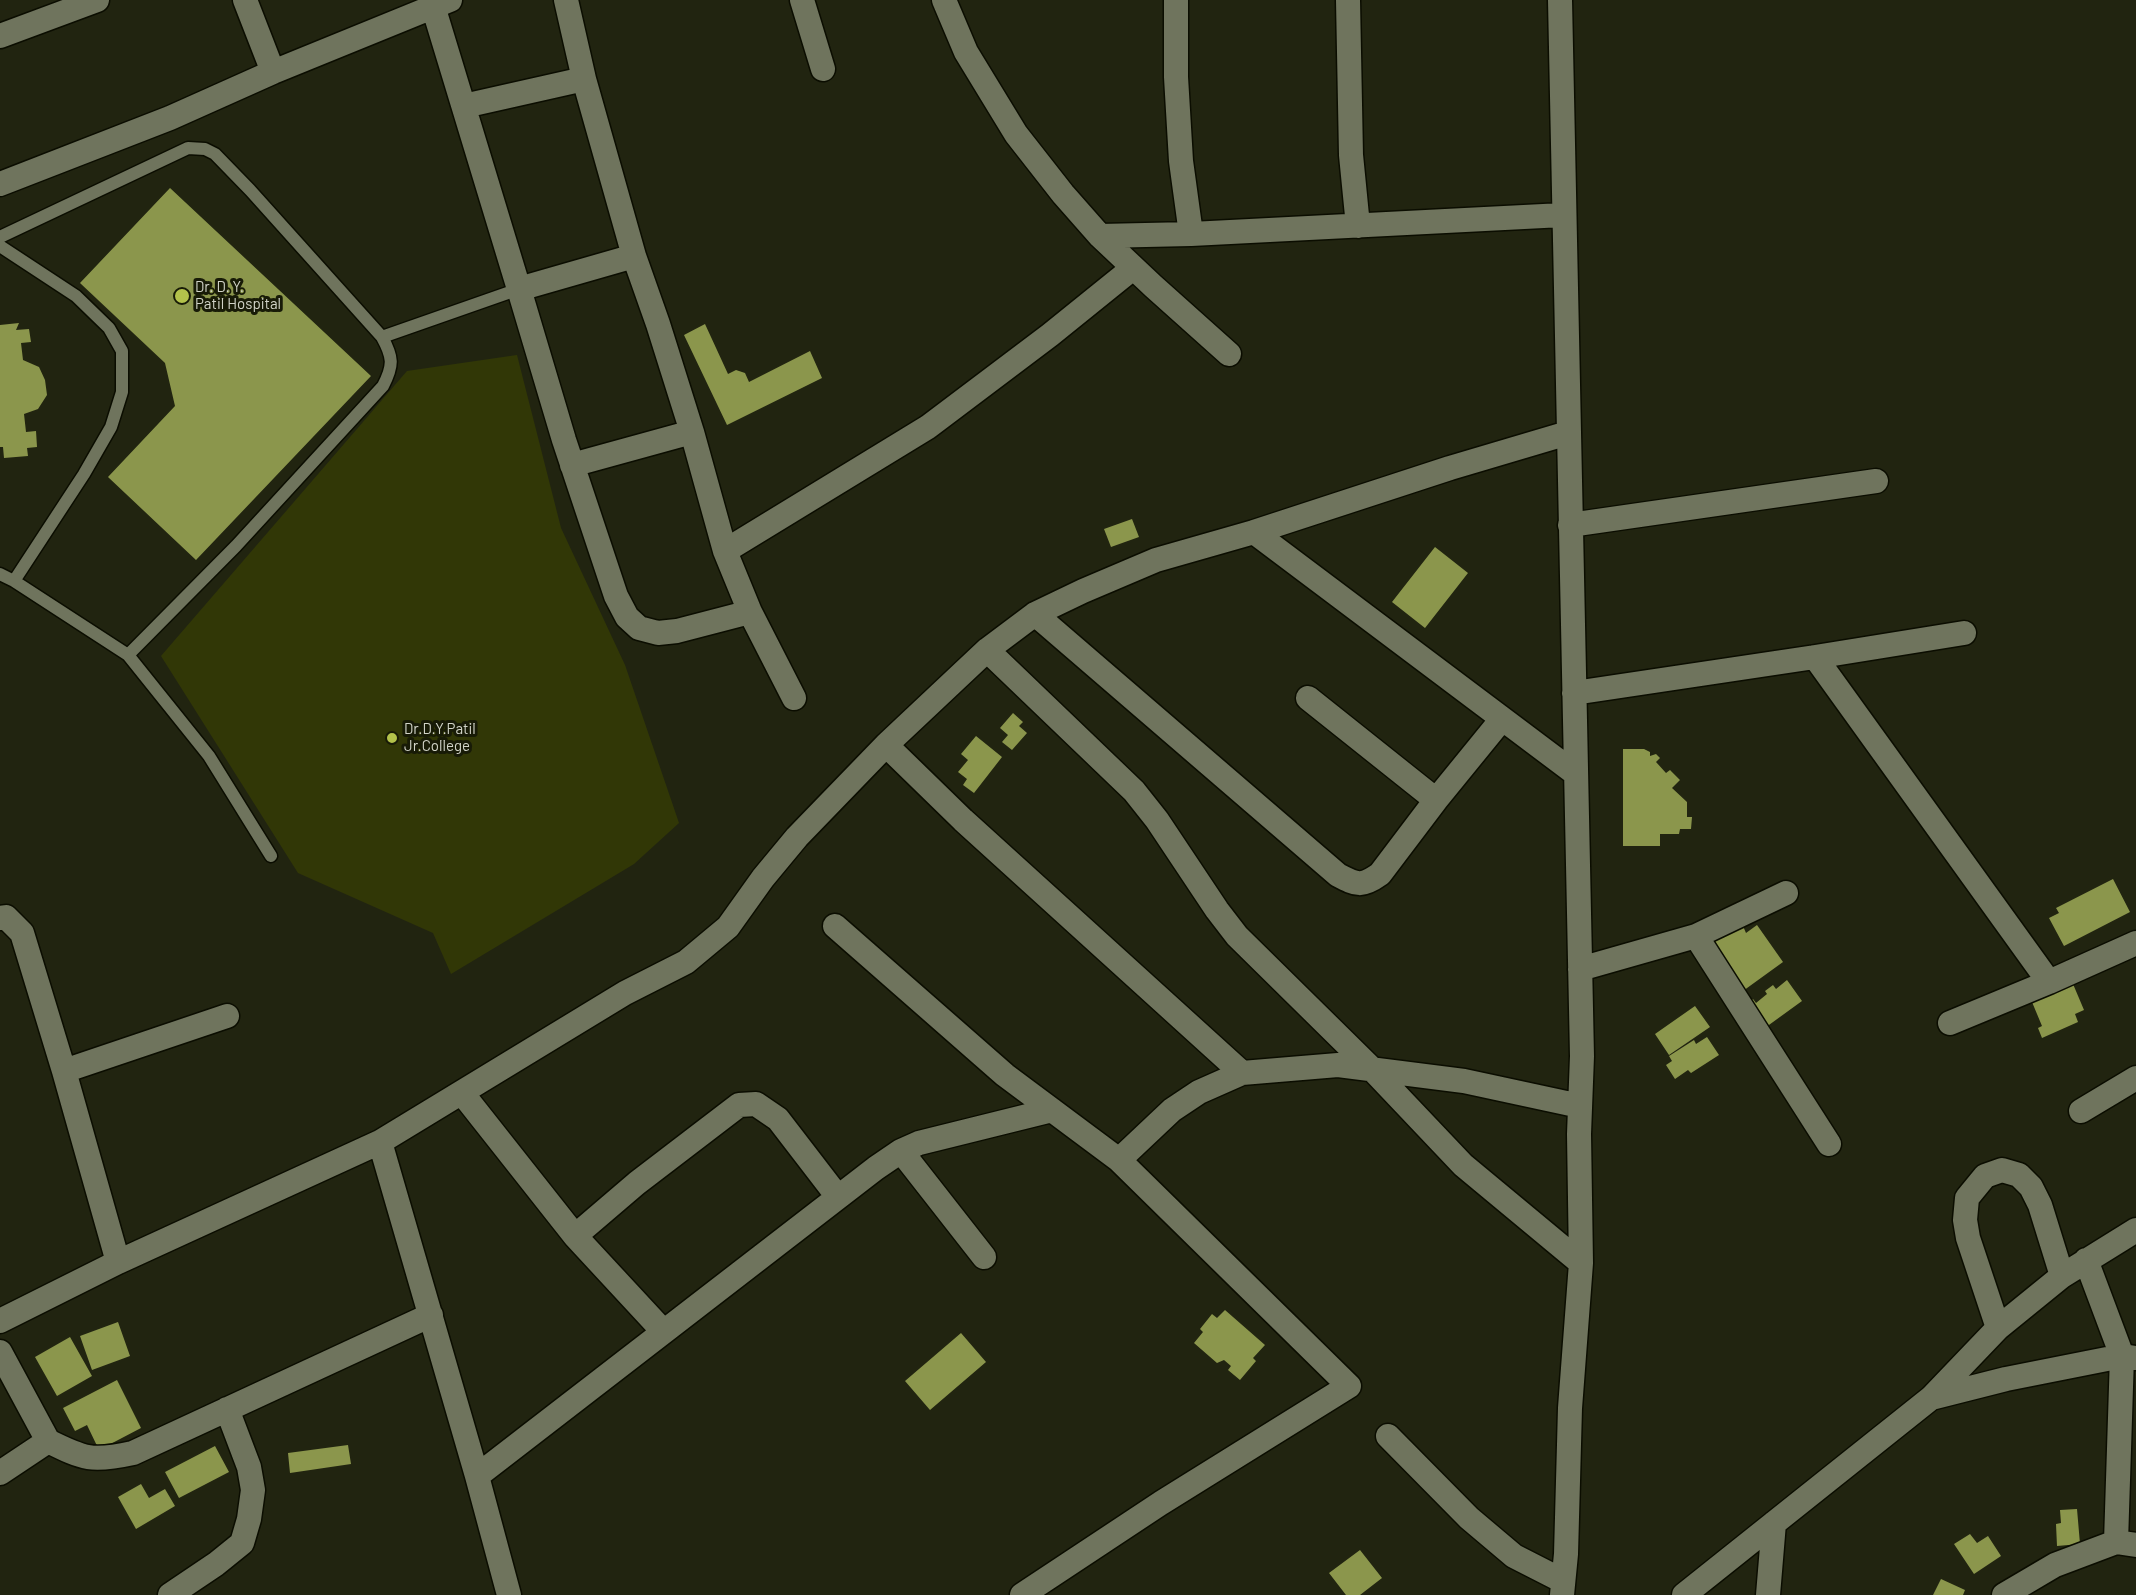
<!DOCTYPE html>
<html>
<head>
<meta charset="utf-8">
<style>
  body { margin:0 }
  canvas { display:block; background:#212410 }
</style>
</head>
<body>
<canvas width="2136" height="1595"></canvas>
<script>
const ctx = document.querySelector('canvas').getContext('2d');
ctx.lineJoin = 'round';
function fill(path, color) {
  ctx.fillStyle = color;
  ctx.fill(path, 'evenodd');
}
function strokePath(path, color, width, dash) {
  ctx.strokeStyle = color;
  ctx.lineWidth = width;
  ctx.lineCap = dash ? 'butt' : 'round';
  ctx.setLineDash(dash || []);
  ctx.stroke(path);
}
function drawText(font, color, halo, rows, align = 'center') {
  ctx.font = font + ' Barlow,sans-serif';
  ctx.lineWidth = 6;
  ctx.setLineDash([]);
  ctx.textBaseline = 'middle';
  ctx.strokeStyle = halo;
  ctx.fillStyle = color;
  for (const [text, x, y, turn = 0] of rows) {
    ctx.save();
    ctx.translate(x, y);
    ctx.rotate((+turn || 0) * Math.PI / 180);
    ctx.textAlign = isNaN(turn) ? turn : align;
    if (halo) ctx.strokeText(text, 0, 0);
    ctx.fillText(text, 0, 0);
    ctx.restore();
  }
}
const green = new Path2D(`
  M 517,355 L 561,528 L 625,665 L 679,823 L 634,864 L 451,974 L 433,933 L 298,873 L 161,656 L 407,371 Z`);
const building = new Path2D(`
  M 170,188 L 371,376 L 196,560 L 108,477 L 175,406 L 165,363 L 80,283 Z
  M 19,323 L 16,330 L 29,329 L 31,342 L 21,343 L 23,360 L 39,367 L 45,380 L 47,395 L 38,409 L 24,414 L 26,432 L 36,431 L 37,447 L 27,448 L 28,456 L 4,458 L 3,447 L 0,447 L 0,325 Z
  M 705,324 L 728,374 L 736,370 L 745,373 L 749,382 L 810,351 L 822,378 L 727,425 L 684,335 Z
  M 1132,519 L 1139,537 L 1111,547 L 1104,529 Z
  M 1435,547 L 1468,573 L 1425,628 L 1392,602 Z
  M 1013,713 L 1023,722 L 1019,726 L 1027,733 L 1012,750 L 1002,742 L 1008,735 L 1000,728 Z
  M 976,736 L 1002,757 L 974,793 L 963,785 L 967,779 L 958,772 L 968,760 L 961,754 Z
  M 1623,749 L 1644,749 L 1650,752 L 1650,756 L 1656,754 L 1660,758 L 1656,762 L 1666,773 L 1670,770 L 1680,780 L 1672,788 L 1687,802 L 1687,817 L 1692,817 L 1691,829 L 1680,829 L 1679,834 L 1660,834 L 1660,846 L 1623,846 Z
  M 2113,879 L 2130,912 L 2064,946 L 2049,918 L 2059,913 L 2056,908 Z
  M 1757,925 L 1783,962 L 1736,996 L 1704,947 L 1733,927 L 1736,931 L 1743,926 L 1746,933 Z
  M 1787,980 L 1802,1001 L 1762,1030 L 1744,1005 L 1753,999 L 1756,1003 L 1767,994 L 1765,991 L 1773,985 L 1776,989 Z
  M 2073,984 L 2084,1010 L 2075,1014 L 2078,1022 L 2042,1038 L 2038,1028 L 2042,1026 L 2032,1002 Z
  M 1695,1006 L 1710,1027 L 1669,1055 L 1655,1034 Z
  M 1707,1037 L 1719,1055 L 1691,1073 L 1688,1070 L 1675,1079 L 1666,1065 L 1672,1061 L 1669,1056 L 1694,1040 L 1696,1044 Z
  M 1225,1310 L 1265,1345 L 1253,1358 L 1256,1361 L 1240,1380 L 1228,1370 L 1231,1366 L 1224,1360 L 1217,1363 L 1194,1343 L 1203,1332 L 1200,1329 L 1212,1314 L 1217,1318 Z
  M 118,1322 L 130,1356 L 92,1370 L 80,1336 Z
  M 961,1333 L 986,1362 L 930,1410 L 905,1381 Z
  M 70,1337 L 92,1376 L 57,1396 L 35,1357 Z
  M 117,1380 L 141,1428 L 99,1450 L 87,1425 L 75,1431 L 63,1408 Z
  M 348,1445 L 351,1464 L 290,1473 L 288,1453 Z
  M 215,1446 L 229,1472 L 179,1498 L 165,1472 Z
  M 141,1484 L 149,1498 L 165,1489 L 175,1506 L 136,1529 L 118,1497 Z
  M 2077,1509 L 2080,1544 L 2057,1546 L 2056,1524 L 2061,1523 L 2060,1510 Z
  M 1970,1534 L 1977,1543 L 1988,1536 L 2001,1556 L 1974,1574 L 1954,1544 Z
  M 1360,1550 L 1382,1578 L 1360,1595 L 1346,1595 L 1329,1573 Z
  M 1941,1579 L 1965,1590 L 1963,1595 L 1933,1595 Z`);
const lane = new Path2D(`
  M 0,237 L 188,148 L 205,149 L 215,154 L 250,190 L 382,337 C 393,357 394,365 383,386 L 236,546 L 128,655
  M 0,246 L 76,296 L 109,328 L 122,351 L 122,392 L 111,427 L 84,474 L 14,581
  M 382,337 L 519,289
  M 0,574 L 14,581 L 128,655 L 209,756 L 271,856`);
const street = new Path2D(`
  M 245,0 L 273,72
  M 566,0 L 584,79 L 634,256 L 658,324 L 692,432 L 725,551 L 750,612 L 794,698
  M 802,0 L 823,69
  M 944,0 L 966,52 L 1016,134 L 1063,194 L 1100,236 L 1153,286 L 1229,354
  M 1176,0 L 1176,77 L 1181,161 L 1191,234
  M 1348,0 L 1351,155 L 1358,226
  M 1560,0 L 1582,1056 L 1579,1134 L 1581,1263 L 1570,1408 L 1566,1554 L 1562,1595
  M 433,6 L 519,289
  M 0,36 L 97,0
  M 464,106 L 584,79
  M 0,184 L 170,118 L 273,72 L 450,0
  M 1100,236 L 1191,234 L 1563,215
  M 634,256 L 519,289 L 564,440 L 616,596 L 627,617 L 639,628 L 658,633 L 677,631 L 750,612
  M 572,465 L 692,432
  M 1570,525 L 1876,481
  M 1254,532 L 1450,468 L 1568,433
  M 725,551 L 928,427 L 1050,335 L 1133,268
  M 1035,614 L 1338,875 C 1357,885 1362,887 1380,874 L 1436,800 L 1502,719
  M 987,650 L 1134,791 L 1157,820 L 1217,910 L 1237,936 L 1371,1068 L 1463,1165 L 1581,1263
  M 1815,657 L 2049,982 L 1950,1023
  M 1574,693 L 1815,657 L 1964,633
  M 1308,698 L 1436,800
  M 886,745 L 963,820 L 1242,1073
  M 0,918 L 6,917 L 22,933 L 64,1071 L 118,1262
  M 835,926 L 1005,1075 L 1119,1160 L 1349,1386 L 1161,1503 L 1022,1595
  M 1696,936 L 1829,1144
  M 1580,969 L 1696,936 L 1786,893
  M 2049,982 L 2136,943
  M 64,1071 L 227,1016
  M 462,1093 L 575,1236 L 663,1331
  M 2081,1111 L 2136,1078
  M 380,1142 L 477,1476 L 509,1595
  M 901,1151 L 984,1257
  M 1119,1160 L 1172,1110 L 1199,1092 L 1242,1073 L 1338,1065 L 1464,1081 L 1580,1106
  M 575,1236 L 637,1183 L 739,1105 L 756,1104 L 778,1119 L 838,1197
  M 2086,1260 L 2122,1356 L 2116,1542
  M 0,1321 L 118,1262 L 380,1142 L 625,993 L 686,962 L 728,927 L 763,878 L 797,837 L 886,745 L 987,650 L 1035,614 L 1083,591 L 1156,560 L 1254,532 L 1576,774
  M 1998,1328 L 1968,1238 L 1965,1220 L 1967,1198 L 1985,1176 L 2002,1170 L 2019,1175 L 2031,1187 L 2040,1205 L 2062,1276
  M 0,1352 L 48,1441
  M 1931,1398 L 2006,1379 L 2122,1356 L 2136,1358
  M 1388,1436 L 1469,1518 L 1514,1556 L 1563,1581
  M 0,1473 L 48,1441 C 84,1459 92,1462 133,1453 L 431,1315
  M 477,1476 L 876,1168 L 901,1151 L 919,1143 L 1052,1110
  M 170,1595 L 216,1564 L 242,1543 L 249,1519 L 253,1490 L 249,1467 L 227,1409
  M 1684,1595 L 1931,1398 L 1998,1328 L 2062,1276 L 2136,1230
  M 1768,1595 L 1774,1523
  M 2004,1595 L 2055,1565 L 2116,1542 L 2136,1545`);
const markers = [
  [182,296,8,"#b3c24b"],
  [392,738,6,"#b3c24b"]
];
const poiNames = [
  ["Dr. D. Y.",195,287],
  ["Patil Hospital",195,304],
  ["Dr.D.Y.Patil",404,729],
  ["Jr.College",404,746]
];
fill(green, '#313706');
fill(building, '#8b964c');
strokePath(lane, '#0b0d00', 15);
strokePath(street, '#0b0d00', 27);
strokePath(lane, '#6f745d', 12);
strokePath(street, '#6f745d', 24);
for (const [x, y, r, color] of markers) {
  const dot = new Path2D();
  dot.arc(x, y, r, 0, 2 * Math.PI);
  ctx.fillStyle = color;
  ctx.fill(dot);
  strokePath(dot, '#181b07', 2);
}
drawText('15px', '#d2d4c8', '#181b07', poiNames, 'left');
</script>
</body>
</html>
